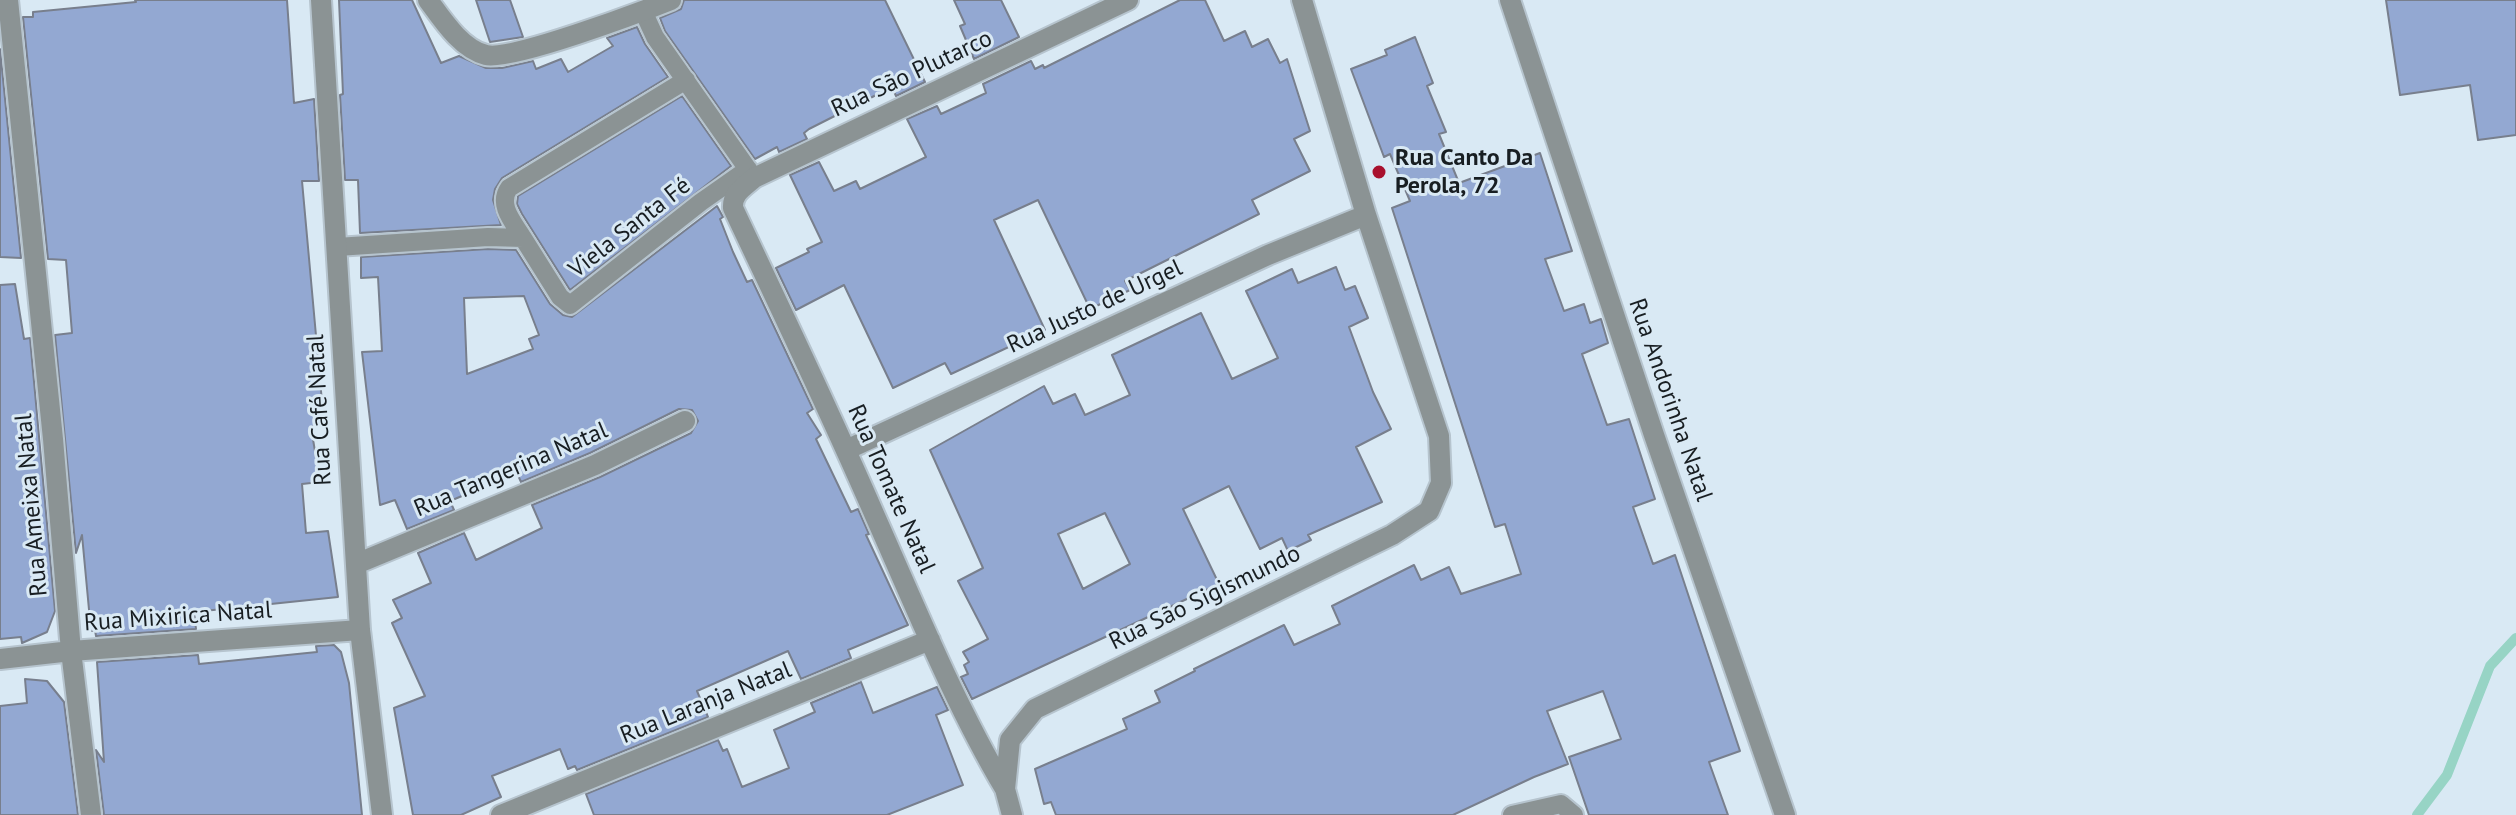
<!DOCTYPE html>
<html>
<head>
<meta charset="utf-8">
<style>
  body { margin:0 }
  canvas { display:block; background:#d9e9f4 }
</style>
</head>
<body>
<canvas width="2516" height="815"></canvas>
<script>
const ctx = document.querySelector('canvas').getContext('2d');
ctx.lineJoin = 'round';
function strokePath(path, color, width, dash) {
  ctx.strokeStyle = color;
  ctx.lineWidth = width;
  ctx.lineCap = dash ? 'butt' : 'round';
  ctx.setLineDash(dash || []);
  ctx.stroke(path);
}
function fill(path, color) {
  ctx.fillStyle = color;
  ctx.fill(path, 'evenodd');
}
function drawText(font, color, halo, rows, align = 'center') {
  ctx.font = font + ' "PT Sans",sans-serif';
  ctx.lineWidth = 6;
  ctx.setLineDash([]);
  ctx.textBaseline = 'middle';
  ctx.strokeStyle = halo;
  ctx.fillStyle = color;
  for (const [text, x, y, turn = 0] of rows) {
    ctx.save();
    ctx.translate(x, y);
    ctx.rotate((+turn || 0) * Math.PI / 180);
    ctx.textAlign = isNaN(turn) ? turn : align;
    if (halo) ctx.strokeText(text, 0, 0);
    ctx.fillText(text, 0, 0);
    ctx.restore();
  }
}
const stream = new Path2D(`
  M 2417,815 L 2447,775 L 2490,666 L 2516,638`);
const building = new Path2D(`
  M 135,0 L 287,0 L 294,103 L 314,99 L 319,181 L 302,181 L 324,424 L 311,427 L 320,482 L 302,484 L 306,533 L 328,531 L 338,597 L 194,612 L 196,629 L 96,636 L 95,630 L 91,631 L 82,535 L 76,553 L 55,335 L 72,333 L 66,260 L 48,259 L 23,17 L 33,17 L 33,12 L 136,2 Z
  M 339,0 L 412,0 L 441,63 L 459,56 L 486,68 L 502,68 L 533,61 L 536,69 L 561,59 L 568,72 L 613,46 L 607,38 L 637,27 L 645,44 L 668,77 L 502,178 L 495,189 L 493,200 L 501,225 L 360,233 L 358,180 L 345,180 L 340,95 L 343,94 Z
  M 476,0 L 510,0 L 523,37 L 490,42 Z
  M 684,0 L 885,0 L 925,82 L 896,96 L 892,87 L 809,129 L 804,133 L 807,139 L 779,152 L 777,147 L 755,159 L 665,31 L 660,18 L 681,9 Z
  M 954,0 L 1001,0 L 1019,37 L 974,59 L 960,26 L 965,24 Z
  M 1180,0 L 1205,0 L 1224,41 L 1245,31 L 1252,47 L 1268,39 L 1280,63 L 1287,59 L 1310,131 L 1294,139 L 1310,171 L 1252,200 L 1259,214 L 1125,281 L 1130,290 L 1090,309 L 1038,200 L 994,220 L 1045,330 L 951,374 L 945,363 L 893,388 L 844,285 L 796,310 L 776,268 L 809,252 L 807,249 L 822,242 L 790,175 L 819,162 L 834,191 L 856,181 L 860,189 L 926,157 L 907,119 L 937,106 L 941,114 L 986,93 L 983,84 L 1031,61 L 1035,69 L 1043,65 L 1044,68 Z
  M 2386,0 L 2516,0 L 2516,135 L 2478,140 L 2470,85 L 2400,95 Z
  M 1415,37 L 1433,83 L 1427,86 L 1446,132 L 1439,134 L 1459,183 L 1540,153 L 1572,251 L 1545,259 L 1564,311 L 1584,304 L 1590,323 L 1601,319 L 1608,343 L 1582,354 L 1607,425 L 1629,419 L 1655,499 L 1633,507 L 1653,564 L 1675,555 L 1740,751 L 1709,762 L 1728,815 L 1589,815 L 1569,757 L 1621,739 L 1603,691 L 1547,711 L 1568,764 L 1534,777 L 1453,815 L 1056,815 L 1051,802 L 1044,804 L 1035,769 L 1127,729 L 1123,719 L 1160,702 L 1155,691 L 1195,671 L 1194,669 L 1284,625 L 1294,645 L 1340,624 L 1332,606 L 1414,565 L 1421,580 L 1449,567 L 1461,594 L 1521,574 L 1505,524 L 1495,527 L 1392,208 L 1410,201 L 1390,154 L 1384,157 L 1351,69 L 1387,55 L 1385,50 Z
  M 0,49 L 21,258 L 0,257 Z
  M 682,96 L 731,166 L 570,290 L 522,214 L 517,204 L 518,196 Z
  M 717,206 L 723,217 L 720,219 L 733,252 L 747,282 L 752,280 L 813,409 L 807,413 L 821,435 L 816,439 L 851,512 L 858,509 L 869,534 L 866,535 L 908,625 L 848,650 L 851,658 L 801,679 L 788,651 L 697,691 L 708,717 L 577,770 L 575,766 L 568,769 L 560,749 L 492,776 L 501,797 L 461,815 L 413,815 L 394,708 L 425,696 L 392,623 L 402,618 L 393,600 L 431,583 L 418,553 L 464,533 L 476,560 L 542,528 L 532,505 L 600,477 L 691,433 L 698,421 L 692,410 L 679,409 L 590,453 L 521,482 L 517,473 L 450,501 L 454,510 L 407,529 L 395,500 L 380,505 L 362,352 L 382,351 L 378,277 L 361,278 L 361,257 L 488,249 L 516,250 L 550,304 L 563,315 L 572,317 ZM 524,296 L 539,335 L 529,339 L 533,349 L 467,374 L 464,298 Z
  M 1336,267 L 1345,290 L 1355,286 L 1368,318 L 1349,327 L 1373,392 L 1391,429 L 1356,447 L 1382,502 L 1308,535 L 1311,540 L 1288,551 L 1282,538 L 1260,549 L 1229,486 L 1183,509 L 1219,584 L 972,699 L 961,677 L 968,674 L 964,665 L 969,662 L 963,652 L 988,639 L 958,581 L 983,568 L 930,450 L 1044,386 L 1053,404 L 1075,394 L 1085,415 L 1130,395 L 1112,355 L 1201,313 L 1232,379 L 1278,358 L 1246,291 L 1292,269 L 1298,283 ZM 1105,513 L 1130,564 L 1083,589 L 1058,534 Z
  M 15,284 L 24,339 L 30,338 L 55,611 L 47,632 L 22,643 L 21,637 L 0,639 L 0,285 Z
  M 334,645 L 341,652 L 349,683 L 362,815 L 104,815 L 96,750 L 104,762 L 97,662 L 198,655 L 199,664 L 317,652 L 316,646 Z
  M 25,679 L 47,681 L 64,702 L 78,815 L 0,815 L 0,706 L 27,703 Z
  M 861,682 L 873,713 L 937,687 L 948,710 L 936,715 L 963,785 L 887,815 L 594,815 L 586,794 L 718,740 L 723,751 L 727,749 L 742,787 L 789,768 L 774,730 L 815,712 L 811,703 Z`);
const service = new Path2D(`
  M 643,11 L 655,37 L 754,178
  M 523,238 C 514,223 497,205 509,188 L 686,80
  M 337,247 L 488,237 L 523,238 L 560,297 L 570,305 L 701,202 L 748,169
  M 1512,815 L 1561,804 L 1574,815`);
const minor = new Path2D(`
  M 8,0 L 53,439 L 71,651 L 91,815
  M 321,0 L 360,630 L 382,815
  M 428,0 C 442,19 461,49 486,55 C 511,61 641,12 671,0
  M 1510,0 L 1654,435 L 1785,815
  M 846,450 L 1268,255 L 1366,215
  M 356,564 L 595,465 L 685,421
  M 0,659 L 71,651 L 360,630
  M 1005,789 C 954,703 916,608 875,516 C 830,412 781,310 733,208 C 732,193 744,187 754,178 L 1128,0
  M 501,815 L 930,640
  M 1012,815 L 1005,789 L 1010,740 L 1035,709 L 1392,535 L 1429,511 L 1441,483 L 1439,436 L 1366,215 L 1302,0`);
const markers = [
  [1379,172,8,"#a8102d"]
];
const streetNames = [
  ["Rua São Plutarco",912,74,-25],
  ["Viela Santa Fé",630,228,-38],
  ["Rua Justo de Urgel",1095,307,-25],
  ["Rua Andorinha Natal",1670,400,71],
  ["Rua Café Natal",320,410,-93],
  ["Rua Tangerina Natal",511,470,-23],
  ["Rua Tomate Natal",891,489,66],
  ["Rua Ameixa Natal",32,505,-95],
  ["Rua São Sigismundo",1205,598,-26],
  ["Rua Mixirica Natal",178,617,-4],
  ["Rua Laranja Natal",706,703,-22]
];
const poiNames = [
  ["Rua Canto Da",1395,158],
  ["Perola, 72",1395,186]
];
strokePath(stream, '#97d4c5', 10);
fill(building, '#93a8d2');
strokePath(building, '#787f8d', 2);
strokePath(service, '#b6c4ce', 22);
strokePath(minor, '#b6c4ce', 24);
strokePath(service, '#8b9394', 18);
strokePath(minor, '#8b9394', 20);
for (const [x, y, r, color] of markers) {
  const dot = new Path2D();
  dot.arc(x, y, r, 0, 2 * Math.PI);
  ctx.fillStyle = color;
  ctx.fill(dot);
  strokePath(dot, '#d9e9f4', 3);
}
drawText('24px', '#181e22', '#d9e9f4', streetNames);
drawText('bold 24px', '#181e22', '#d9e9f4', poiNames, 'left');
</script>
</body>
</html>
